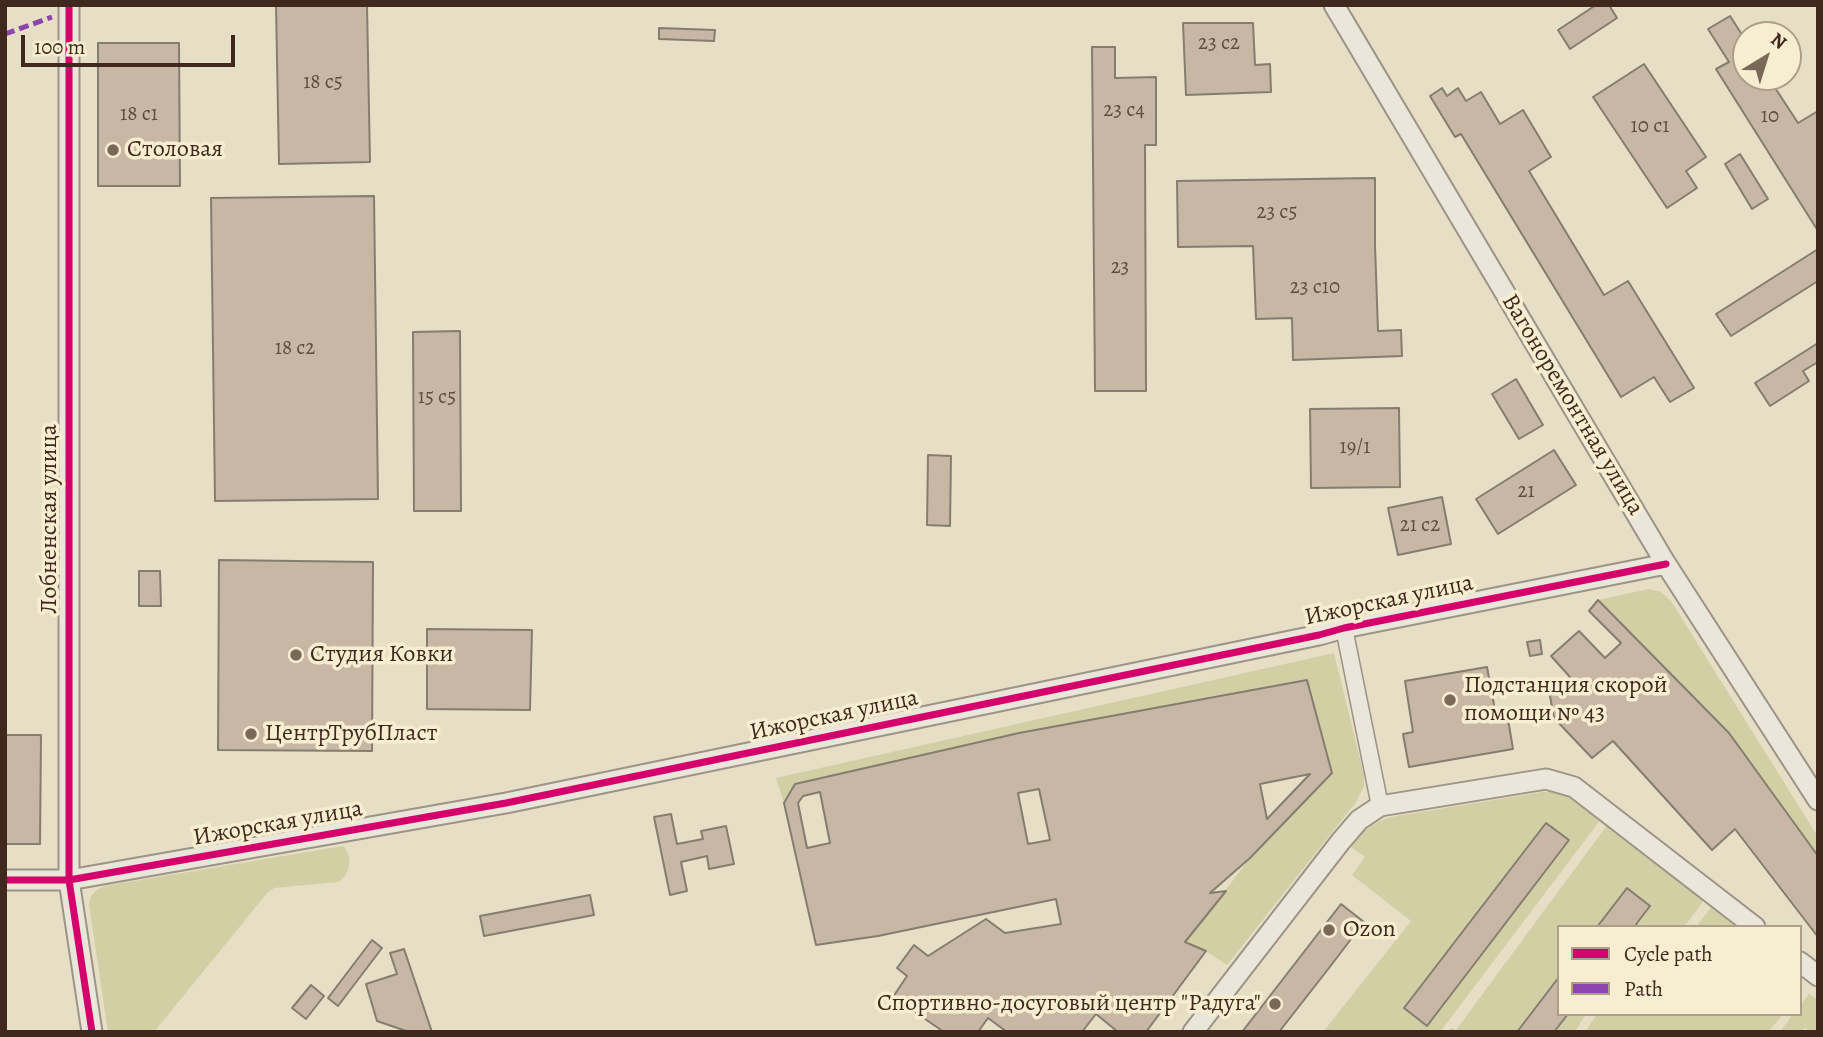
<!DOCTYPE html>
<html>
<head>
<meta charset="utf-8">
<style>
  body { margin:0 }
  #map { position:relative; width:1823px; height:1037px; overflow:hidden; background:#e6dec5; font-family:Alegreya,serif }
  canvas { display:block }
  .frame { position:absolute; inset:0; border:7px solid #40281f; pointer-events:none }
  .legend { position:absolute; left:1557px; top:925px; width:245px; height:91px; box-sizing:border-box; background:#f7eed1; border:2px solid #ae9f8a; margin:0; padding:9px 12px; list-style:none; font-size:21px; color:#40281f }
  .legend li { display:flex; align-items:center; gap:14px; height:35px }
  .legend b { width:35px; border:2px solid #ae9f8a }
  .north { position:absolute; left:1732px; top:21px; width:70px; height:70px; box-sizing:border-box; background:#f7eed1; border:2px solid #ae9f8a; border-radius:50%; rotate:38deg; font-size:19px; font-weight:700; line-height:28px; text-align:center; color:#40281f }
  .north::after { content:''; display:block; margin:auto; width:24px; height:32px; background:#7a6859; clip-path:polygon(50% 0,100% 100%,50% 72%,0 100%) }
  .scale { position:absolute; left:21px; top:35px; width:214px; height:32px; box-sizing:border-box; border:4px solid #40281f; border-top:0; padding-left:9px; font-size:21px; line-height:24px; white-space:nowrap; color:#40281f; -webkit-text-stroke:5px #f7eed1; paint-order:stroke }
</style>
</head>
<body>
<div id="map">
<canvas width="1823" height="1037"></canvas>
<div class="frame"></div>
<ul class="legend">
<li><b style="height:9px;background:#d6006c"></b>Cycle path</li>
<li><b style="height:9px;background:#8e44ad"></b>Path</li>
</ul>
<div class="north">N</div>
<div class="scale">100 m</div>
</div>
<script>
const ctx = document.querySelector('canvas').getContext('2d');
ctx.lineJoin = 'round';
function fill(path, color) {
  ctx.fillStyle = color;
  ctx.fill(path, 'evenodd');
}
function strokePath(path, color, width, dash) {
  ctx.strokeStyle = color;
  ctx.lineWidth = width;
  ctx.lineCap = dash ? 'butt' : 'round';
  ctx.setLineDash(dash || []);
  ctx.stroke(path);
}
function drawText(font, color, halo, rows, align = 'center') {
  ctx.font = font + ' Alegreya,serif';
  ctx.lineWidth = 7;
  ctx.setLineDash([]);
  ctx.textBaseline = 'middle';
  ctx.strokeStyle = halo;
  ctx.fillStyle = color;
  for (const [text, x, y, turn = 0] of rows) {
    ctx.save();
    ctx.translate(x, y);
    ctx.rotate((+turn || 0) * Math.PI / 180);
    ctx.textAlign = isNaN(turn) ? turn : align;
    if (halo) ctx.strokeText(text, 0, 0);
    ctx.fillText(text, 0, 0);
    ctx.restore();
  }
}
const green = new Path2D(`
  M 1649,589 L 1661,592 L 1671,601 L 1818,837 L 1818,856 L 1729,733 L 1598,600 Z
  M 1334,653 L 1364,775 L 1364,786 L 1356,802 L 1227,965 L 1206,951 L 1185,942 L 1225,891 L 1250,858 L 1331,773 L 1306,680 L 1023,732 L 795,784 L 784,803 L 776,778 Z
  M 1542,792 L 1560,792 L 1601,819 L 1440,1032 L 1323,1032 L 1411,921 L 1352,875 L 1365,857 L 1351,847 C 1364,830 1371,823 1391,817 ZM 1546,823 L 1569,841 L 1427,1025 L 1404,1007 Z
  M 1608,824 L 1705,899 L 1684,927 L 1635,927 L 1650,906 L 1627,889 L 1597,927 L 1559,927 L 1559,977 L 1517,1032 L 1448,1032 L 1451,1028 L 1456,1030 Z
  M 343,846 C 353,856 351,875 338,882 L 274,888 L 268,892 L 154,1032 L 108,1032 L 89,904 C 90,894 96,889 105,886 Z
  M 1713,905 L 1741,927 L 1696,927 Z
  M 1809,994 L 1818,1000 L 1818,1032 L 1810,1032 L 1805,1028 L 1801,1032 L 1780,1032 L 1793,1014 L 1800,1014 L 1800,1005 Z
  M 1568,1014 L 1586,1014 L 1575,1032 L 1554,1032 Z
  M 1597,1014 L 1783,1014 L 1768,1032 L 1585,1032 Z`);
const building = new Path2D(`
  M 276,5 L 367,5 L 370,162 L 279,164 Z
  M 1596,5 L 1609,5 L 1617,18 L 1570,49 L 1558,30 Z
  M 1730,16 L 1746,41 L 1746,77 L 1768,77 L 1798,123 L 1818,111 L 1818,231 L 1716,69 L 1729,62 L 1708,29 Z
  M 1183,23 L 1253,23 L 1255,65 L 1270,64 L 1271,92 L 1186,95 Z
  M 659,28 L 715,30 L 714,41 L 659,39 Z
  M 98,43 L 179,43 L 180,186 L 98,186 Z
  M 1092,47 L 1115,47 L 1115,78 L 1156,77 L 1156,145 L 1145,145 L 1146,391 L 1095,391 Z
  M 1644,64 L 1706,157 L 1686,171 L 1697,188 L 1667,208 L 1593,97 Z
  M 1442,88 L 1447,96 L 1458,88 L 1466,101 L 1481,92 L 1500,124 L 1523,110 L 1551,157 L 1529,171 L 1604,295 L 1628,281 L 1694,388 L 1670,402 L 1654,377 L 1621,397 L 1461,134 L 1455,137 L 1430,96 Z
  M 1740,154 L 1768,199 L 1752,209 L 1725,164 Z
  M 1375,178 L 1375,245 L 1378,331 L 1401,330 L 1402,356 L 1293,360 L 1292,318 L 1256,319 L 1253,246 L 1178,247 L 1177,181 Z
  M 374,196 L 378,499 L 215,501 L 211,198 Z
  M 1818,249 L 1818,281 L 1731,336 L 1716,314 Z
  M 460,331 L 461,511 L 414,511 L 413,332 Z
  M 1818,343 L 1818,362 L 1803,371 L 1809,381 L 1770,406 L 1755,383 Z
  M 1516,379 L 1543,425 L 1519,439 L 1492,394 Z
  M 1399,408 L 1400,487 L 1311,488 L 1310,409 Z
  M 1554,450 L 1576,485 L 1498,534 L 1476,499 Z
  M 928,455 L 951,456 L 950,526 L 927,525 Z
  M 1442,497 L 1451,544 L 1398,555 L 1388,508 Z
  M 219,560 L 373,562 L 372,751 L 218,750 Z
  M 139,571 L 160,571 L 161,606 L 139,606 Z
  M 1598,600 L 1729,733 L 1818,856 L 1818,937 L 1735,829 L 1712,850 L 1613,741 L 1592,758 L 1554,718 L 1550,696 L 1570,677 L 1551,656 L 1579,631 L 1605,658 L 1621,643 L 1589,611 Z
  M 427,629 L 532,630 L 530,710 L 427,709 Z
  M 1540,640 L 1542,654 L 1530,656 L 1527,642 Z
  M 1487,667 L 1497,721 L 1508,719 L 1513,749 L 1409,767 L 1403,734 L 1413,732 L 1405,681 Z
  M 1307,680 L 1332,773 L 1250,858 L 1210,893 L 1226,891 L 1185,942 L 1206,951 L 1146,1032 L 1118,1032 L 1096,1014 L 1082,1032 L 1007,1032 L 988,1018 L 978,1032 L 944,1032 L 893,997 L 907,976 L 897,968 L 914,945 L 928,956 L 986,919 L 1005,933 L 1061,924 L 1056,899 L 878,936 L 816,945 L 784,803 L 795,784 L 1019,733 ZM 1310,774 L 1267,819 L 1260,784 ZM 1039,789 L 1050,840 L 1028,844 L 1018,793 ZM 820,792 L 830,843 L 807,848 L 798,803 L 803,796 Z
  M 5,735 L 41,735 L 40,844 L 5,844 Z
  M 671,814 L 677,844 L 703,839 L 701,831 L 726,826 L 734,864 L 709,869 L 707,856 L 681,862 L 687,891 L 670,895 L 654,817 Z
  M 1546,823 L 1569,840 L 1427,1026 L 1404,1008 Z
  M 1627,888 L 1650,906 L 1637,923 L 1635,927 L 1597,927 Z
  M 590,895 L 594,915 L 484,936 L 480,916 Z
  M 1341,904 L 1364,922 L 1329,968 L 1279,1032 L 1242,1032 Z
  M 372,940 L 382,948 L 338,1006 L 328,998 Z
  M 404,949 L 432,1032 L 409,1032 L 377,1021 L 366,984 L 397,974 L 390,953 Z
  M 1559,977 L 1559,1014 L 1568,1014 L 1554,1032 L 1517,1032 Z
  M 311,985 L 324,996 L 306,1019 L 292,1008 Z`);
const minor = new Path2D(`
  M 1344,628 L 1380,806`);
const tertiary = new Path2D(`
  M 69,5 L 69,880 L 92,1032
  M 1334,5 L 1666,564 L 1818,800
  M 5,880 L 69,880 L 506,803 L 1319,635 L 1344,628 L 1666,564
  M 1800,962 L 1818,976
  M 1193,1032 L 1341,841 L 1359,820 L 1380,806 L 1546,779 L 1574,787 L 1755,927`);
const quiet = new Path2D(`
  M 5,34 L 52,17`);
const cycleway = new Path2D(`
  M 69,5 L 69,880 L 92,1032
  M 5,880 L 69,880 L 506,803 L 1319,635 L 1344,628 L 1666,564`);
const markers = [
  [113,150,7,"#7a6859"],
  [296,655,7,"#7a6859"],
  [1450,700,7,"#7a6859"],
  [251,734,7,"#7a6859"],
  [1329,930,7,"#7a6859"],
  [1275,1004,7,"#7a6859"]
];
const numberNames = [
  ["23 с2",1219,44],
  ["18 с5",323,83],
  ["23 с4",1124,111],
  ["18 с1",139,115],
  ["10",1770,117],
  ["10 с1",1650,127],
  ["23 с5",1277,213],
  ["23",1120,268],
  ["23 с10",1315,288],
  ["18 с2",295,349],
  ["15 с5",437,398],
  ["19/1",1355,448],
  ["21",1526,492],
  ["21 с2",1420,526]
];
const poiNames = [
  ["Столовая",127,150],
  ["Студия Ковки",310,655],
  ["Подстанция скорой",1464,686],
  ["помощи № 43",1464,714],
  ["ЦентрТрубПласт",265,734],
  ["Ozon",1343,930],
  ["Спортивно-досуговый центр \"Радуга\"",1261,1004,"right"]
];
const streetNames = [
  ["Вагоноремонтная улица",1572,405,59],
  ["Лобненская улица",50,519,-90],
  ["Ижорская улица",1389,601,-12],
  ["Ижорская улица",834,716,-12],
  ["Ижорская улица",278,824,-10]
];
fill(green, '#d2cfa5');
fill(building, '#c7b7a4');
strokePath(building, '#857d70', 2);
strokePath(minor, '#9c9486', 19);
strokePath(tertiary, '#9c9486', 23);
strokePath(minor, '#eae6d9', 16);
strokePath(tertiary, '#eae6d9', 19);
strokePath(quiet, '#8e44ad', 5, [10, 5]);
strokePath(cycleway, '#d6006c', 7);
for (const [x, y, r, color] of markers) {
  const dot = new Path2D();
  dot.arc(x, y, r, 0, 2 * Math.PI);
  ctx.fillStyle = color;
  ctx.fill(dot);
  strokePath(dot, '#f7eed1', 2.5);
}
drawText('21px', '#624c40', null, numberNames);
drawText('24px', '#40281f', '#f7eed1', poiNames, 'left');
drawText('24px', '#40281f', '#f7eed1', streetNames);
</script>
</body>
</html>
